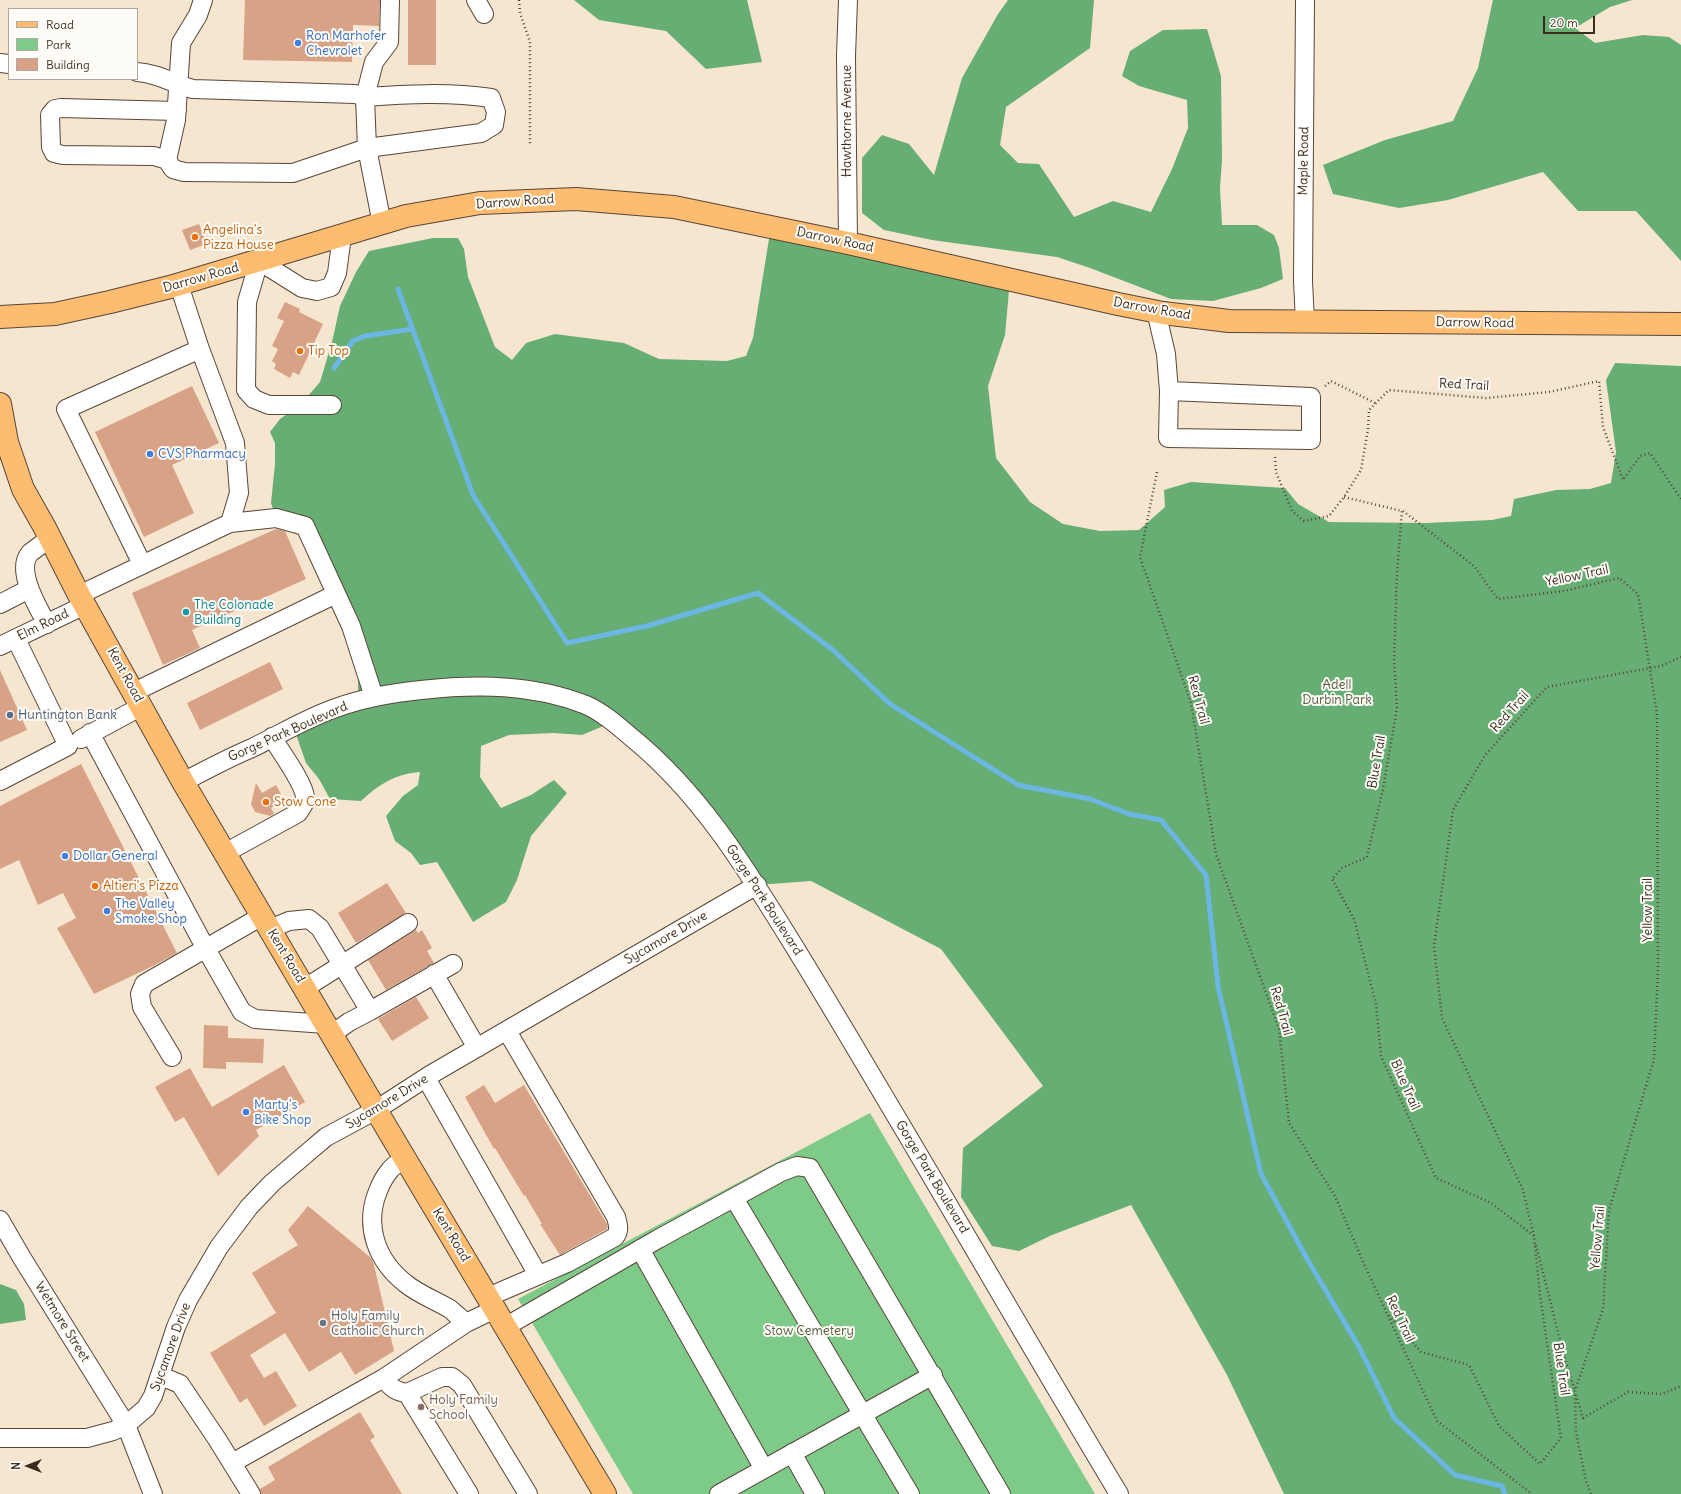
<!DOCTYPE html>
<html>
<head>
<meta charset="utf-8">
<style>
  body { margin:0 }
  #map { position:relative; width:1681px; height:1494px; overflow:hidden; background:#f6e6d0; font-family:Delius,sans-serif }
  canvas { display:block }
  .legend { position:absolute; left:8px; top:8px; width:130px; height:72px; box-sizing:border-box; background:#fdfcf7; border:1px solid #afa8a0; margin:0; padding:5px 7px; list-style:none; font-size:12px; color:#3b2a1e }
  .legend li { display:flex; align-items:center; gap:8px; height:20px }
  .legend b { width:20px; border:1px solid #afa8a0 }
  .north { position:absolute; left:8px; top:1446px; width:40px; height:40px; -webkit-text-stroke:3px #fdfcf7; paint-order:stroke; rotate:270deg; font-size:11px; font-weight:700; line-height:16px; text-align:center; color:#3b2a1e }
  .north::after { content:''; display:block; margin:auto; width:14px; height:18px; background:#3b2a1e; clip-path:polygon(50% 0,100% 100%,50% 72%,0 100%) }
  .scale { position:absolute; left:1543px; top:16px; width:52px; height:18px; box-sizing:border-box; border:2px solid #3b2a1e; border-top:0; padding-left:5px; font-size:12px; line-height:14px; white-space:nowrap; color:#3b2a1e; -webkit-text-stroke:3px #fdfcf7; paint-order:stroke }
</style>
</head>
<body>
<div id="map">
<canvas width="1681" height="1494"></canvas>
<ul class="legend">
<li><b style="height:5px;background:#fdbc70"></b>Road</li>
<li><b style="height:11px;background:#7eca88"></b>Park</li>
<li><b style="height:11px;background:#d7a286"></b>Building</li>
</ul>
<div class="north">N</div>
<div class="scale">20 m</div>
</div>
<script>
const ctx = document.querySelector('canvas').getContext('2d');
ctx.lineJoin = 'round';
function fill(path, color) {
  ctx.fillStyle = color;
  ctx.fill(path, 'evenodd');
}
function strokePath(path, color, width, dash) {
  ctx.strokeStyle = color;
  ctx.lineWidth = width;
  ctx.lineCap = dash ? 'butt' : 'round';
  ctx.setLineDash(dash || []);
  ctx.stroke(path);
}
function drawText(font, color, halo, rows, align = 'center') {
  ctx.font = font + ' Delius,sans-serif';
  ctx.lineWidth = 4;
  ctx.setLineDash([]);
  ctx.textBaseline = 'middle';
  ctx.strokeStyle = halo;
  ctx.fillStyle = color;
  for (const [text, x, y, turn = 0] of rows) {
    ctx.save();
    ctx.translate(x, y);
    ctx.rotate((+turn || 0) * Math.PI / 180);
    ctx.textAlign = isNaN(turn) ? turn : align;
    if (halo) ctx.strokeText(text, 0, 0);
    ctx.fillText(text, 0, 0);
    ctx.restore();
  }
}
const green = new Path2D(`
  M 870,1113 L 1095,1494 L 633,1494 L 518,1299 Z`);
const forest = new Path2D(`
  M 574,0 L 747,0 L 762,62 L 706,69 L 666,31 L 599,20 Z
  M 1008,0 L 1094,0 L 1090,48 L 1006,107 L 1000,145 L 1018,163 L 1039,164 L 1074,217 L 1113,201 L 1151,212 L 1172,169 L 1188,128 L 1187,100 L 1139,86 L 1122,76 L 1130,51 L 1163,30 L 1207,29 L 1221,76 L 1222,160 L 1220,188 L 1222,225 L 1257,225 L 1274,235 L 1279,248 L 1283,279 L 1261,288 L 1213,301 L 1171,299 L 1090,268 L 1057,257 L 932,240 L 884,230 L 862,213 L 862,158 L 882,135 L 909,144 L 934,175 L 962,78 L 998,14 Z
  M 1493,0 L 1632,0 L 1610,7 L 1575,28 L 1595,43 L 1643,35 L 1669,37 L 1681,45 L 1681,261 L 1636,211 L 1578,211 L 1543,172 L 1448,200 L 1399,208 L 1333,194 L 1323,165 L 1385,140 L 1453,121 L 1478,68 Z
  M 775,228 L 1010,279 L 1005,335 L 988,386 L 996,458 L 1030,502 L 1063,524 L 1100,531 L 1139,530 L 1165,507 L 1164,490 L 1191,482 L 1285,488 L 1298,504 L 1329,522 L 1426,523 L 1492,520 L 1511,516 L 1514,499 L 1556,490 L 1590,489 L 1611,483 L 1616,452 L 1606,380 L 1615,363 L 1681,366 L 1681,1494 L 1284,1494 L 1227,1375 L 1131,1205 L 1052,1235 L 1019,1251 L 992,1246 L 961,1197 L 963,1148 L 1043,1086 L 941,949 L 811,881 L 757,885 L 741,861 L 613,722 L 582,735 L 553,733 L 509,735 L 481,746 L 480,777 L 501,808 L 531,795 L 554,780 L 567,793 L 531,836 L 517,880 L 506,902 L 473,922 L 437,862 L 420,865 L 411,853 L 395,841 L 386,816 L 403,796 L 418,785 L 420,772 C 395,774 379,784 361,801 L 330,799 L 319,779 L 306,763 L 293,726 L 358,700 L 358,628 L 311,541 L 276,518 L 271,503 L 275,464 L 275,443 L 270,432 L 280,419 L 301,404 L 320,382 L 332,342 L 340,306 L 356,272 L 369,251 L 433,238 L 458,238 L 464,249 L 468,277 L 495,347 L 512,360 L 526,343 L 555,334 L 624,343 L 659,359 L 727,361 L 746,356 L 753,338 L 769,239 Z
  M 0,1284 L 16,1290 L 24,1304 L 26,1320 L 0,1324 Z`);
const stream = new Path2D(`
  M 398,289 L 473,495 L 567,643 L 647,626 L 758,593 L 833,650 L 890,704 L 1018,785 L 1090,799 L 1129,814 L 1161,820 L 1206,875 L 1218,986 L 1261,1174 L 1306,1257 L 1359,1347 L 1394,1418 L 1455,1475 L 1502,1486 L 1505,1494
  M 334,368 L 353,341 L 365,336 L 413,329`);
const building = new Path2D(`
  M 245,0 L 380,0 L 379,26 L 353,25 L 352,62 L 243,60 Z
  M 408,0 L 436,0 L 436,65 L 408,65 Z
  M 199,224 L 207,244 L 190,250 L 182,230 Z
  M 285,302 L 300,309 L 299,312 L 323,324 L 299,375 L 293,372 L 290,378 L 274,369 L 276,364 L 272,361 L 278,349 L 272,346 L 284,321 L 277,318 Z
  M 192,386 L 219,443 L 172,465 L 194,513 L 144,537 L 95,432 Z
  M 276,529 L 285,531 L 306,579 L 192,630 L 200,648 L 163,665 L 132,593 Z
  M 270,662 L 283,689 L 200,730 L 187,703 Z
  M 0,670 L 27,730 L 0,742 Z
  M 81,764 L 177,953 L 153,966 L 94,994 L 57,928 L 76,918 L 63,893 L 38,905 L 19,860 L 0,869 L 0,806 Z
  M 256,783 L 262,793 L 276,785 L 284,800 L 271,808 L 274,814 L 270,816 L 255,812 L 251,804 Z
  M 387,883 L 406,913 L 356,943 L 338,913 Z
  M 416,930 L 418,933 L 422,930 L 432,948 L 427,951 L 434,963 L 386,990 L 368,960 Z
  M 416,997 L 429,1018 L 392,1041 L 378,1019 Z
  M 204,1025 L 228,1026 L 228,1038 L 264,1039 L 263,1063 L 226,1062 L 226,1069 L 203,1068 Z
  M 284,1065 L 305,1102 L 256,1130 L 259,1136 L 218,1176 L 184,1117 L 175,1122 L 155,1087 L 190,1068 L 212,1107 Z
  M 484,1085 L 495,1103 L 524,1085 L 607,1224 L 607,1229 L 560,1255 L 540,1224 L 542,1224 L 525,1195 L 524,1196 L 495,1148 L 494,1149 L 465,1097 Z
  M 308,1206 L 370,1257 L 373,1261 L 394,1351 L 355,1375 L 341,1352 L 309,1372 L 285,1333 L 250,1355 L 264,1378 L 276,1371 L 297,1406 L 264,1426 L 247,1398 L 240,1403 L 210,1353 L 276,1313 L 252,1273 L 298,1245 L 288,1230 Z
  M 360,1412 L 375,1437 L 370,1440 L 402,1494 L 261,1494 L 260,1489 L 275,1480 L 268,1467 Z`);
const path = new Path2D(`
  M 519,0 L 520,13 L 530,42 L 530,144
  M 1325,386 L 1331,381 L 1375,403
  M 1275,457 L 1276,472 L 1292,511 L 1304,521 L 1329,516 L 1344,497 L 1361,470 L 1368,429 L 1369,410 L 1389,390 L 1486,398 L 1549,392 L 1599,381 L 1603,427 L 1623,480 L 1640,456 L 1650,453 L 1681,499
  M 1157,472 L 1140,557 L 1191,703 L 1216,854 L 1279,1029 L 1289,1123 L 1335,1196 L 1364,1264 L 1437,1421 L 1532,1494
  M 1344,497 L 1402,511 L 1397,573 L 1394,659 L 1397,708 L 1383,789 L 1367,857 L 1342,868 L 1332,879 L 1354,919 L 1376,1004 L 1381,1056 L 1436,1178 L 1491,1203 L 1534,1236 L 1540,1295 L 1561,1438 L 1540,1464 L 1499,1426 L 1469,1365 L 1421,1352 L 1387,1313
  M 1403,511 L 1474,566 L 1498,599 L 1564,591 L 1619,578 L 1638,594 L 1657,714 L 1658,970 L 1654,1059 L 1609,1210 L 1603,1309 L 1575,1391 L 1576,1432 L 1586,1481 L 1591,1494
  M 1534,1236 L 1523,1190 L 1442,1018 L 1434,946 L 1453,810 L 1485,755 L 1547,687 L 1661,666 L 1681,657
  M 1536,1245 L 1564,1356 L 1575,1391
  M 1576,1395 L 1583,1418 L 1628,1392 L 1662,1394 L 1681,1386`);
const minor = new Path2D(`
  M 203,0 L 198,15 L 181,43 L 176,120 L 167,160 L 173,169 L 184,172 L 293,173 L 367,148 L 481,133 L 494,125 L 496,112 L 491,98 C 450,92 407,94 365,97 L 374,62 L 389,42 L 390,0
  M 476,0 L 484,14
  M 1305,0 L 1303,281 L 1305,321
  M 0,63 L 9,64
  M 137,72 C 157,73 174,84 193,89 L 355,94 L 365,97 L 367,148 L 382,224
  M 167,160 L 154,156 L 63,155 L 54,153 L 51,147 L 50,115 L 55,109 L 61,108 L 177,111
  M 848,243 L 846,56 L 848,0
  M 179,285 L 200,349 L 235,443 L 239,493 L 230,523
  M 1156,311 L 1166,354 L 1169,391 L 1168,438 L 1311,440 L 1311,397 L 1169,391
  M 332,405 L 269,405 L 254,399 L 246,390 L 247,302 L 259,261 L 302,288 L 317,291 L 331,287 L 337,273 L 342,236
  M 142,564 L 66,409 L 200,349
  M 79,595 L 230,523 L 276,518 L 305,526 L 351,626 L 374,697
  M 0,604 L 29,589
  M 47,624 C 38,608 15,570 30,553 C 36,548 44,543 50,538
  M 0,646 L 85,605
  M 134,692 L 336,594
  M 90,733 L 206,949 L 242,1012 L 255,1019 L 326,1024
  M 81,739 L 142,706
  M 0,781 L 68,746 L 16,639
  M 183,782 C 206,770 228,758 252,748 C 279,735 305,719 333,709 C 362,698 391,693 421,690 C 477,684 533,684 586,705 C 602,712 617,725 631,737 C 698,791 744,865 789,938 C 827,999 863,1061 900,1123 C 973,1246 1045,1371 1119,1494
  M 225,853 L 298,813 C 301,808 306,803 305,797 C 304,783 280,751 272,737
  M 270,929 L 289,921 L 309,919 L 320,928 L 370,1011 L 453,964
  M 434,974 L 477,1048
  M 305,988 L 408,923
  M 332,1034 L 349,1022 L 370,1011
  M 172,1057 L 142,1007 L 140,994 L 144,984 L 262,916
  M 426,1078 L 538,1275
  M 405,1158 C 400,1162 394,1165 390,1170 C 385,1176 381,1183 378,1191 C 364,1225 376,1260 405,1283 C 418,1294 435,1300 450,1309 C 455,1313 461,1319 466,1323
  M 734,1198 L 910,1494
  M 0,1220 L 22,1258 L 126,1425 L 153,1494
  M 640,1249 L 764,1469
  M 488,1297 L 567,1263 L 615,1237 C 620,1231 618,1224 616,1217 L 507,1031
  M 505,1327 L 658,1239 L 781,1172 L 797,1166 L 810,1168 L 1001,1494
  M 161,1376 L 180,1384 L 217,1439 L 251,1494
  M 384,1378 L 466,1323 L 495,1309
  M 407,1393 L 469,1494
  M 0,1438 L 87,1438 L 113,1431 L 126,1425 L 146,1408 L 153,1396 L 176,1327 L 188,1300 L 219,1247 L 249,1207 L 272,1183 L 313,1148 L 326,1137 L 376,1110 L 430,1075 L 757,885
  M 792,1453 L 815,1494
  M 232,1463 L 384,1378 C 390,1387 396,1392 407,1393 L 442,1377 L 452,1377 L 462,1385 L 528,1494
  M 719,1494 L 933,1375`);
const major = new Path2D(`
  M 0,317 L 55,314 L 110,302 L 170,287 L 406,216 L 480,203 L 576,199 L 674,207 L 848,243 L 1118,304 L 1163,313 L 1229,321 L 1681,324
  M 0,404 L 7,442 L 23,489 L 45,528 L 79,595 L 183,782 L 376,1110 L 605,1494`);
const markers = [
  [298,43,4,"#3f7fe0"],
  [195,237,4,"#e8710a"],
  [300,351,4,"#e8710a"],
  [150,454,4,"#3f7fe0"],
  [186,612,4,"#0f9aa8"],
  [10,715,4,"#5c6f8a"],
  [266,802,4,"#e8710a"],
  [65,856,4,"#3f7fe0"],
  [95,886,4,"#e8710a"],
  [107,911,4,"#3f7fe0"],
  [246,1112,4,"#3f7fe0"],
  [323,1323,4,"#6b7280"],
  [421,1407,4,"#8d6e63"]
];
const shopNames = [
  ["Ron Marhofer",306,36],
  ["Chevrolet",306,51],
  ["CVS Pharmacy",158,454],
  ["Dollar General",73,856],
  ["The Valley",115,904],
  ["Smoke Shop",115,919],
  ["Marty's",254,1105],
  ["Bike Shop",254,1120]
];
const streetNames = [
  ["Hawthorne Avenue",847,121,-90],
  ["Maple Road",1304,161,-89],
  ["Darrow Road",515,202,-4],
  ["Darrow Road",835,240,12],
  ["Darrow Road",201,278,-16],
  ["Darrow Road",1152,309,10],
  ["Darrow Road",1475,323,1],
  ["Red Trail",1464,385,3],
  ["Yellow Trail",1577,576,-12],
  ["Elm Road",43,625,-26],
  ["Kent Road",125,675,61],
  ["Red Trail",1198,700,75],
  ["Red Trail",1510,712,-48],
  ["Gorge Park Boulevard",288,732,-24],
  ["Blue Trail",1377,762,-80],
  ["Gorge Park Boulevard",764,900,57],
  ["Yellow Trail",1648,910,-90],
  ["Sycamore Drive",666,938,-30],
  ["Kent Road",286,956,59],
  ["Red Trail",1281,1011,74],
  ["Blue Trail",1405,1085,66],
  ["Sycamore Drive",387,1102,-31],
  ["Gorge Park Boulevard",932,1177,59],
  ["Kent Road",451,1235,59],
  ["Yellow Trail",1598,1238,-85],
  ["Red Trail",1400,1319,65],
  ["Wetmore Street",62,1322,58],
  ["Sycamore Drive",171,1347,-70],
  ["Blue Trail",1561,1369,82]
];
const foodNames = [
  ["Angelina's",203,230],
  ["Pizza House",203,245],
  ["Tip Top",308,351],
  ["Stow Cone",274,802],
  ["Altieri's Pizza",103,886]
];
const cultureNames = [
  ["The Colonade",194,605],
  ["Building",194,620]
];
const parkNames = [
  ["Adell",1337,685],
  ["Durbin Park",1337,700],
  ["Stow Cemetery",809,1331]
];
const serviceNames = [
  ["Huntington Bank",18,715]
];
const worshipNames = [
  ["Holy Family",331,1316],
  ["Catholic Church",331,1331]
];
const educationNames = [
  ["Holy Family",429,1400],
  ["School",429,1415]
];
fill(green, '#7eca88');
fill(forest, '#66ae74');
strokePath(stream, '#6cb6e4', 5);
fill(building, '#d7a286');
strokePath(minor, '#574639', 20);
strokePath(major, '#574639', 24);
strokePath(path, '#574639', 2.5, [1, 3]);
strokePath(minor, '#fff', 18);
strokePath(major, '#fdbc70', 22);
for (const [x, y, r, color] of markers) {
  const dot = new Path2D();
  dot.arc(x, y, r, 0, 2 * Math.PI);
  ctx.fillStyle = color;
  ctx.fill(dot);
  strokePath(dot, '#fdfcf7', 1.5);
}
drawText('13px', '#366cbe', '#fdfcf7', shopNames, 'left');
drawText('13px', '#3b2a1e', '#fdfcf7', streetNames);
drawText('13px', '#c56008', '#fdfcf7', foodNames, 'left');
drawText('13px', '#0d838f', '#fdfcf7', cultureNames, 'left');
drawText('13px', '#4f5a3e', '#fdfcf7', parkNames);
drawText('13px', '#4e5e75', '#fdfcf7', serviceNames, 'left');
drawText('13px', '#5b616d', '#fdfcf7', worshipNames, 'left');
drawText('13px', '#785e54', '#fdfcf7', educationNames, 'left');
</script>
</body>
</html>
